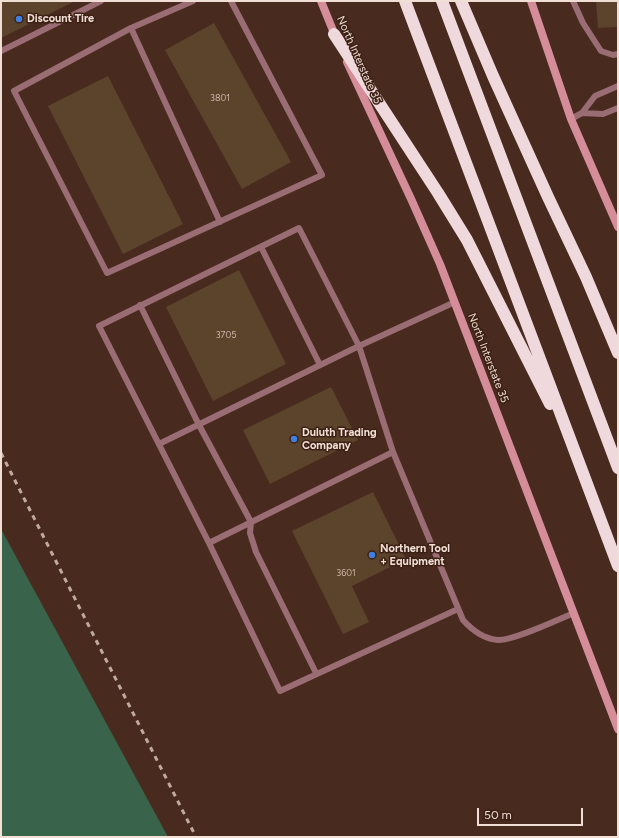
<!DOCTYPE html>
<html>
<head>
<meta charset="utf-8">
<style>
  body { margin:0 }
  #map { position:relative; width:619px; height:838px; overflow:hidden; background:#482b1e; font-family:Figtree,sans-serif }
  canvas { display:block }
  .frame { position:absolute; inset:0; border:2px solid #f1ded5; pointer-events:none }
  .scale { position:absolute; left:477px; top:808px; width:106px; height:18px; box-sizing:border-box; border:2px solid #f1ded5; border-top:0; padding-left:5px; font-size:12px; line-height:14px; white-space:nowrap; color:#f1ded5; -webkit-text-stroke:3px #3d2114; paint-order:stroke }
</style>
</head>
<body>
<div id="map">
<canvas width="619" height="838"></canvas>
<div class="frame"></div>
<div class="scale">50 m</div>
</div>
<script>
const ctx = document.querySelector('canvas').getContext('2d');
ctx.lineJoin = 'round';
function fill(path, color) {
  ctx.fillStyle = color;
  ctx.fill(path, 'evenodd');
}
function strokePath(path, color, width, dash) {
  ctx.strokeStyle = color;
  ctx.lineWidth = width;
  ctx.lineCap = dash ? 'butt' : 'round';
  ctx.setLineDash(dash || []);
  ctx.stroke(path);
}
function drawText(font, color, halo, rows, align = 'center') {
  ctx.font = font + ' Figtree,sans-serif';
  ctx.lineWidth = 3;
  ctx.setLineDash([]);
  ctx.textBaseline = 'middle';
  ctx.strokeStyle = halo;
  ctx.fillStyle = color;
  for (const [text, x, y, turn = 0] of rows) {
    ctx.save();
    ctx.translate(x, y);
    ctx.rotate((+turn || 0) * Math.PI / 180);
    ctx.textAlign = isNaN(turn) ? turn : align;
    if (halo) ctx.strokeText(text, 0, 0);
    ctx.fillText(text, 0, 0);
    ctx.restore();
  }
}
const green = new Path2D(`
  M 1,529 L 168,837 L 1,837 Z`);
const building = new Path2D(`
  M 1,1 L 75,1 L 1,38 Z
  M 596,1 L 618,1 L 618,27 L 598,28 Z
  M 214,23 L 291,162 L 242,189 L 165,50 Z
  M 108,76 L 183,224 L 123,254 L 48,106 Z
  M 239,270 L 286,364 L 213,401 L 166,307 Z
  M 331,387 L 358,440 L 270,484 L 243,430 Z
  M 373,492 L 406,559 L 352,586 L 369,622 L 343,634 L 292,531 Z`);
const service = new Path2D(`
  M 193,1 L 131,28 L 14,91 L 107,273 L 322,175 L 231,1
  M 573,1 L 583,23 L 601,51 L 613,55 L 618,54
  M 131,28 L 220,222
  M 1,51 L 101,1
  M 582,113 L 603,114 L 618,108
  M 571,119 L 582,113 L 595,96 L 618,86
  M 261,247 L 320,365
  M 140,305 L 199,425 L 251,522 L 250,533 L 256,552 L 316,673
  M 159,444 L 359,346 L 455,302
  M 209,543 L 393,452
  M 458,609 L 280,691 L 209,543 L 99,326 L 299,228 L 359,346 L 393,452 L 463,620 C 472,630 484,639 498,640 C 513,641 557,620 574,613`);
const secondary = new Path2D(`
  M 321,1 L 336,38
  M 531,1 L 571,119 L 618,227
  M 347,62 L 412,201 L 440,264 L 618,729`);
const motorway = new Path2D(`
  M 405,1 L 618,566
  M 442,1 L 618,468
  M 461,1 L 493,76 L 548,197 L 586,277 L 618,353
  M 334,34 L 438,193 L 467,240 L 550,404`);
const rail = new Path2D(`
  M 1,453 L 196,837`);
const markers = [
  [19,19,4,"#3f7fe0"],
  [294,439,4,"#3f7fe0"],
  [372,555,4,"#3f7fe0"]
];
const numberNames = [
  ["3801",220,98],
  ["3705",226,335],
  ["3601",346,573]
];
const poiNames = [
  ["Discount Tire",27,19],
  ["Duluth Trading",302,433],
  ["Company",302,446],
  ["Northern Tool",380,549],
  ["+ Equipment",380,562]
];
const streetNames = [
  ["North Interstate 35",359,60,66],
  ["North Interstate 35",488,358,69]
];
fill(green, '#3a634c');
fill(building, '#5c432c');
strokePath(service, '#9a6d74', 6);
strokePath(secondary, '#d48d99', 8);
strokePath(motorway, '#f0d9dc', 12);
strokePath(rail, '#c0aaa0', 3, [5, 5]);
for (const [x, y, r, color] of markers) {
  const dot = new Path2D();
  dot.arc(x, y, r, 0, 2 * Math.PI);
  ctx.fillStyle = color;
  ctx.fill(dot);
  strokePath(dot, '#3d2114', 1.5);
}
drawText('9px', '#ccb7ab', null, numberNames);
drawText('bold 11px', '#f1ded5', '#3d2114', poiNames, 'left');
drawText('11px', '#f1ded5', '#3d2114', streetNames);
</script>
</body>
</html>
